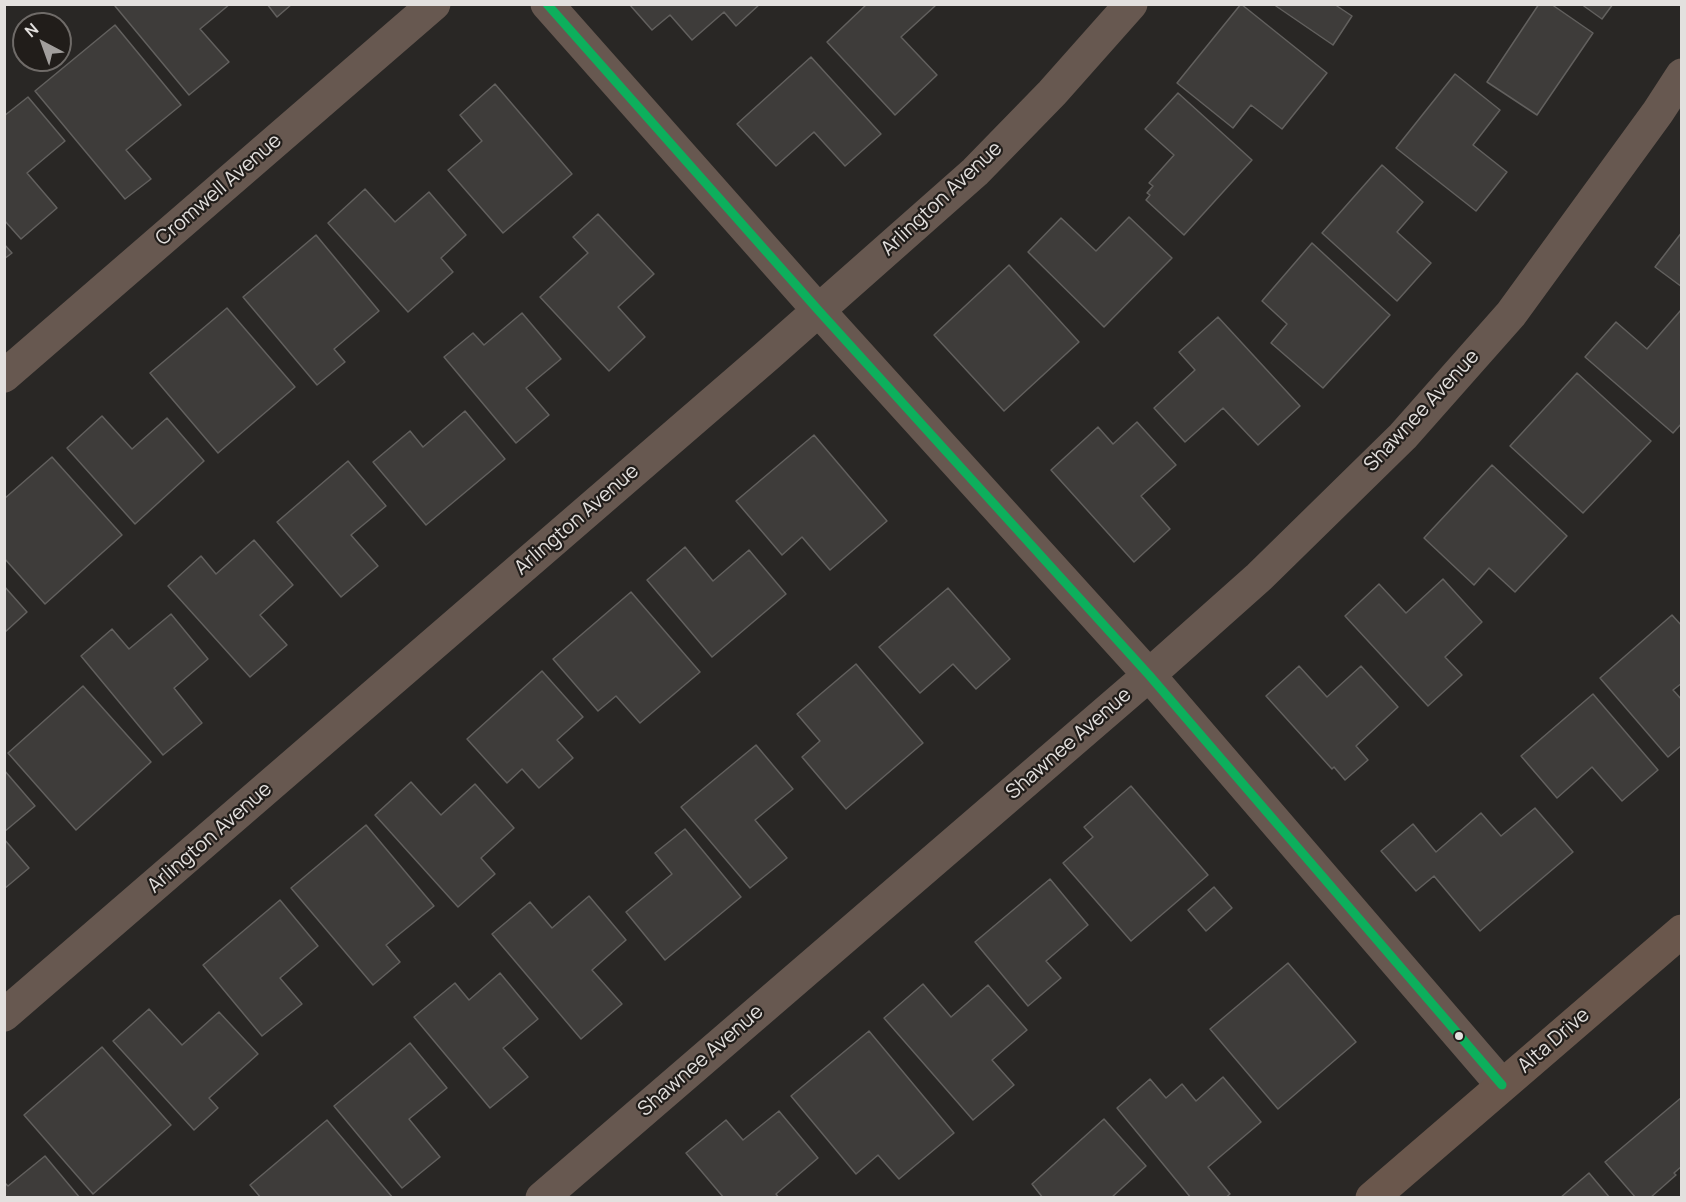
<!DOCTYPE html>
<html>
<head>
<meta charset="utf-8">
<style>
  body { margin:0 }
  #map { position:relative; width:1686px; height:1202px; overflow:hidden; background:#292725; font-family:Manrope,sans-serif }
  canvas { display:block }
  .frame { position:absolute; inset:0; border:6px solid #e3e0de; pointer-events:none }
  .north { position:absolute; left:12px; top:12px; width:60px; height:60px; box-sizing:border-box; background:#211d1a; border:2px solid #6f6b68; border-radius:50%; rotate:319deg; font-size:16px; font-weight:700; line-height:24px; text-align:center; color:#e3e0de }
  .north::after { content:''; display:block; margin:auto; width:21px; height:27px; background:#a29f9d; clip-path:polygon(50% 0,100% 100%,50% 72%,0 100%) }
</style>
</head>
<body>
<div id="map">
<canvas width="1686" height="1202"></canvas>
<div class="frame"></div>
<div class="north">N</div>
</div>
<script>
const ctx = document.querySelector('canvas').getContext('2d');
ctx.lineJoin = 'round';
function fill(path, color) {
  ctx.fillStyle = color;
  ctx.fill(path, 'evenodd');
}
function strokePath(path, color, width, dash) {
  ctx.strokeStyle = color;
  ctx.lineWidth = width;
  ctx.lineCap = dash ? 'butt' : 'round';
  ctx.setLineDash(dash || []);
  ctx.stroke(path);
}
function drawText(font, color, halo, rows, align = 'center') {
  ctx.font = font + ' Manrope,sans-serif';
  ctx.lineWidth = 4.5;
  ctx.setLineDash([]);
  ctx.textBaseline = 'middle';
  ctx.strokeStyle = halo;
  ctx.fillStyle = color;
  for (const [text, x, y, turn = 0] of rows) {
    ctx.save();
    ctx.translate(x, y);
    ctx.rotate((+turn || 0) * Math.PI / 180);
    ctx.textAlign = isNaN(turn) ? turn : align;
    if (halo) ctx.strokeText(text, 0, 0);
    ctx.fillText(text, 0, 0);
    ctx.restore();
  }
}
const building = new Path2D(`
  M 117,4 L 230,4 L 200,29 L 229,62 L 189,95 L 115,6 Z
  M 267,4 L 292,4 L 277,17 Z
  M 629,4 L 760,4 L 736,26 L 724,12 L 692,40 L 670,15 L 652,30 Z
  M 867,4 L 933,4 L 935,6 L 901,37 L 937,75 L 895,115 L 827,42 Z
  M 1241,4 L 1327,73 L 1282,129 L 1251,105 L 1233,128 L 1177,83 Z
  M 1273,4 L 1334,4 L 1352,16 L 1333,45 Z
  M 1539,4 L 1551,4 L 1593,33 L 1537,115 L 1487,82 Z
  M 1581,4 L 1613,4 L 1602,19 Z
  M 115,25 L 181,105 L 126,150 L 151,179 L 125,199 L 35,91 Z
  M 811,57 L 881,134 L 845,166 L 814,132 L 776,166 L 737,124 Z
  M 1455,74 L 1500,110 L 1473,145 L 1507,172 L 1476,211 L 1396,148 Z
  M 495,84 L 572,174 L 503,233 L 448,170 L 482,141 L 460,115 Z
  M 1178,93 L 1252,160 L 1184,235 L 1146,200 L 1150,195 L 1147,193 L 1153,186 L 1149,183 L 1174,155 L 1145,129 Z
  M 28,97 L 65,141 L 27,173 L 57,208 L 21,239 L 4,220 L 4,116 Z
  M 1382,165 L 1423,202 L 1397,232 L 1431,263 L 1397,301 L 1322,233 Z
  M 365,189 L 395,222 L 429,192 L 466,235 L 441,258 L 453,272 L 408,312 L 328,223 Z
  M 598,214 L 654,274 L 618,307 L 645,337 L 609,371 L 540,297 L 588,253 L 573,237 Z
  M 1129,217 L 1172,258 L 1104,327 L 1028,252 L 1061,218 L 1096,251 Z
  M 1682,232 L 1682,287 L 1655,267 Z
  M 316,235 L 379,311 L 334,349 L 345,362 L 317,385 L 243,297 Z
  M 1312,243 L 1390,315 L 1323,388 L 1271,343 L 1287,324 L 1262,301 Z
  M 4,244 L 12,253 L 4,259 Z
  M 1009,265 L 1079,342 L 1004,411 L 934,335 Z
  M 227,308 L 295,387 L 218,453 L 150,373 Z
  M 1681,310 L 1682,423 L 1673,433 L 1585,357 L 1616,322 L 1647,349 Z
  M 522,313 L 561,359 L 526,388 L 549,415 L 516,443 L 444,357 L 473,333 L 484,345 Z
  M 1218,317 L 1300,406 L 1258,445 L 1223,408 L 1185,442 L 1154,408 L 1195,370 L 1179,352 Z
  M 1577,373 L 1651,441 L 1583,513 L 1510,446 Z
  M 465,411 L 505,459 L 426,525 L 373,462 L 410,431 L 423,447 Z
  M 102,416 L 132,449 L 167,418 L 204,461 L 135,524 L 67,448 Z
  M 1137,422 L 1176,465 L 1141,496 L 1170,529 L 1134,562 L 1051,470 L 1098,427 L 1113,444 Z
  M 814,435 L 887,521 L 830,570 L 802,537 L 782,555 L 736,501 Z
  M 52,457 L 122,535 L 45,604 L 4,558 L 4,499 Z
  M 348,461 L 386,506 L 351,535 L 378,566 L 341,597 L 277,522 Z
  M 1492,465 L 1567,536 L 1515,592 L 1489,568 L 1474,585 L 1424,538 Z
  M 254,540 L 293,585 L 260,615 L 287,645 L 250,677 L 168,586 L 201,556 L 216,574 Z
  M 685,547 L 713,581 L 749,550 L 786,594 L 712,657 L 647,580 Z
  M 1443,579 L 1482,622 L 1445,657 L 1462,675 L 1428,706 L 1345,616 L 1379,584 L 1406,613 Z
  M 4,586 L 27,612 L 4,633 Z
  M 948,588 L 1010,659 L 976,689 L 953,664 L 920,693 L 879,647 Z
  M 631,592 L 700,672 L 640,723 L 616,696 L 598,711 L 553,659 Z
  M 171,614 L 208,659 L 174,688 L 202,723 L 163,755 L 81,656 L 112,629 L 129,649 Z
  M 1672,615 L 1682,626 L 1682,683 L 1673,690 L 1682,700 L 1682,745 L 1668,757 L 1600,678 Z
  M 856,664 L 923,743 L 846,809 L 802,757 L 820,741 L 797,714 Z
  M 1299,666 L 1327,697 L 1361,666 L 1398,707 L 1356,746 L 1368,760 L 1345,780 L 1334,767 L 1332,769 L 1266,696 Z
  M 542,671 L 583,717 L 557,740 L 573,758 L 539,788 L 522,769 L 507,783 L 467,739 Z
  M 83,686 L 151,762 L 76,830 L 8,753 Z
  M 1593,694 L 1658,770 L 1622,801 L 1592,767 L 1557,798 L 1521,756 Z
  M 756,745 L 793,789 L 755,820 L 787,858 L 750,888 L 681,807 Z
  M 4,770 L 35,806 L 4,832 Z
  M 411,782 L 441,815 L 475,784 L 514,828 L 481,858 L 495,874 L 458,907 L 375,815 Z
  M 1131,786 L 1208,875 L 1131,941 L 1063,863 L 1093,837 L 1084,827 Z
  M 1535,808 L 1573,852 L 1480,931 L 1434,876 L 1416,891 L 1381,851 L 1413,824 L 1436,852 L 1481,813 L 1501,836 Z
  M 366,825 L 434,906 L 386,945 L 400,962 L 373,985 L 291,888 Z
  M 685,829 L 741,897 L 665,960 L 626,912 L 672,874 L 655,853 Z
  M 4,839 L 29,868 L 4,889 Z
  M 1050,879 L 1088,925 L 1046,961 L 1061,978 L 1028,1006 L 975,942 Z
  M 1214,887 L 1232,908 L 1206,931 L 1188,910 Z
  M 589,896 L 626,940 L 592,970 L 622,1004 L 581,1039 L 492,934 L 530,902 L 552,928 Z
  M 280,900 L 318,946 L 280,978 L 302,1004 L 262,1036 L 203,965 Z
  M 1288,963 L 1356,1042 L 1278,1109 L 1210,1029 Z
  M 500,973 L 538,1019 L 503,1048 L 528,1077 L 490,1108 L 414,1017 L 455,983 L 469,1000 Z
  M 923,984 L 951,1017 L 988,985 L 1027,1030 L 992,1060 L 1014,1085 L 973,1120 L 884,1018 Z
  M 149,1009 L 182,1045 L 219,1012 L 258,1054 L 209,1098 L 218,1108 L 194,1130 L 113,1041 Z
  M 869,1031 L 954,1133 L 899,1179 L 878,1155 L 856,1174 L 791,1096 Z
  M 410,1043 L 447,1088 L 409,1119 L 440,1157 L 402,1188 L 334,1106 Z
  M 102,1047 L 171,1125 L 93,1194 L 24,1115 Z
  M 1223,1077 L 1261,1122 L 1208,1167 L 1230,1194 L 1225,1198 L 1191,1198 L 1117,1108 L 1150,1079 L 1166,1098 L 1182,1084 L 1196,1101 Z
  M 1682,1097 L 1682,1166 L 1674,1173 L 1676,1175 L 1650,1198 L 1636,1198 L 1605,1162 Z
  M 779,1111 L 818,1158 L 776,1194 L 779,1198 L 724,1198 L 686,1153 L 726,1120 L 743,1140 Z
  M 1104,1119 L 1146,1166 L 1111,1198 L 1043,1198 L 1032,1184 Z
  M 327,1120 L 393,1198 L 261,1198 L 250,1185 Z
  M 45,1156 L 80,1198 L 4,1198 L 4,1182 L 8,1186 Z
  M 1589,1173 L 1610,1198 L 1560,1198 Z`);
const street = new Path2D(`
  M 547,4 L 819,311 L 1149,675 L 1502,1085
  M 4,376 L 434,4
  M 4,1015 L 768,355 L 975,172 L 1052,93 L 1131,4
  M 542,1198 L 1149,675 L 1259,577 L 1403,436 L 1511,314 L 1658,112 L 1682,75`);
const secondary = new Path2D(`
  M 1372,1198 L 1682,931`);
const bus1 = new Path2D(`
  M 547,4 L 819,311 L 1149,675 L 1502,1085`);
const markers = [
  [1459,1036,5,"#e3e0de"]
];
const streetNames = [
  ["Cromwell Avenue",219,190,-41],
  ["Arlington Avenue",942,199,-43],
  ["Shawnee Avenue",1422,411,-47],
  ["Arlington Avenue",577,520,-41],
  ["Shawnee Avenue",1069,744,-41],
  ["Arlington Avenue",210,838,-41],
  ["Alta Drive",1554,1041,-41],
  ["Shawnee Avenue",701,1061,-41]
];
fill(building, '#3e3c3a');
strokePath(building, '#62605e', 1.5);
strokePath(street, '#675850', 33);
strokePath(secondary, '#6a574c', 33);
strokePath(bus1, '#0daf5c', 9);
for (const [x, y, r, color] of markers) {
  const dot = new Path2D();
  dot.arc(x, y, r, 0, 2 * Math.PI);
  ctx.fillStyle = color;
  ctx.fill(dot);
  strokePath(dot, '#211d1a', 2);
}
drawText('20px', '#e3e0de', '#211d1a', streetNames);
</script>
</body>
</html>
